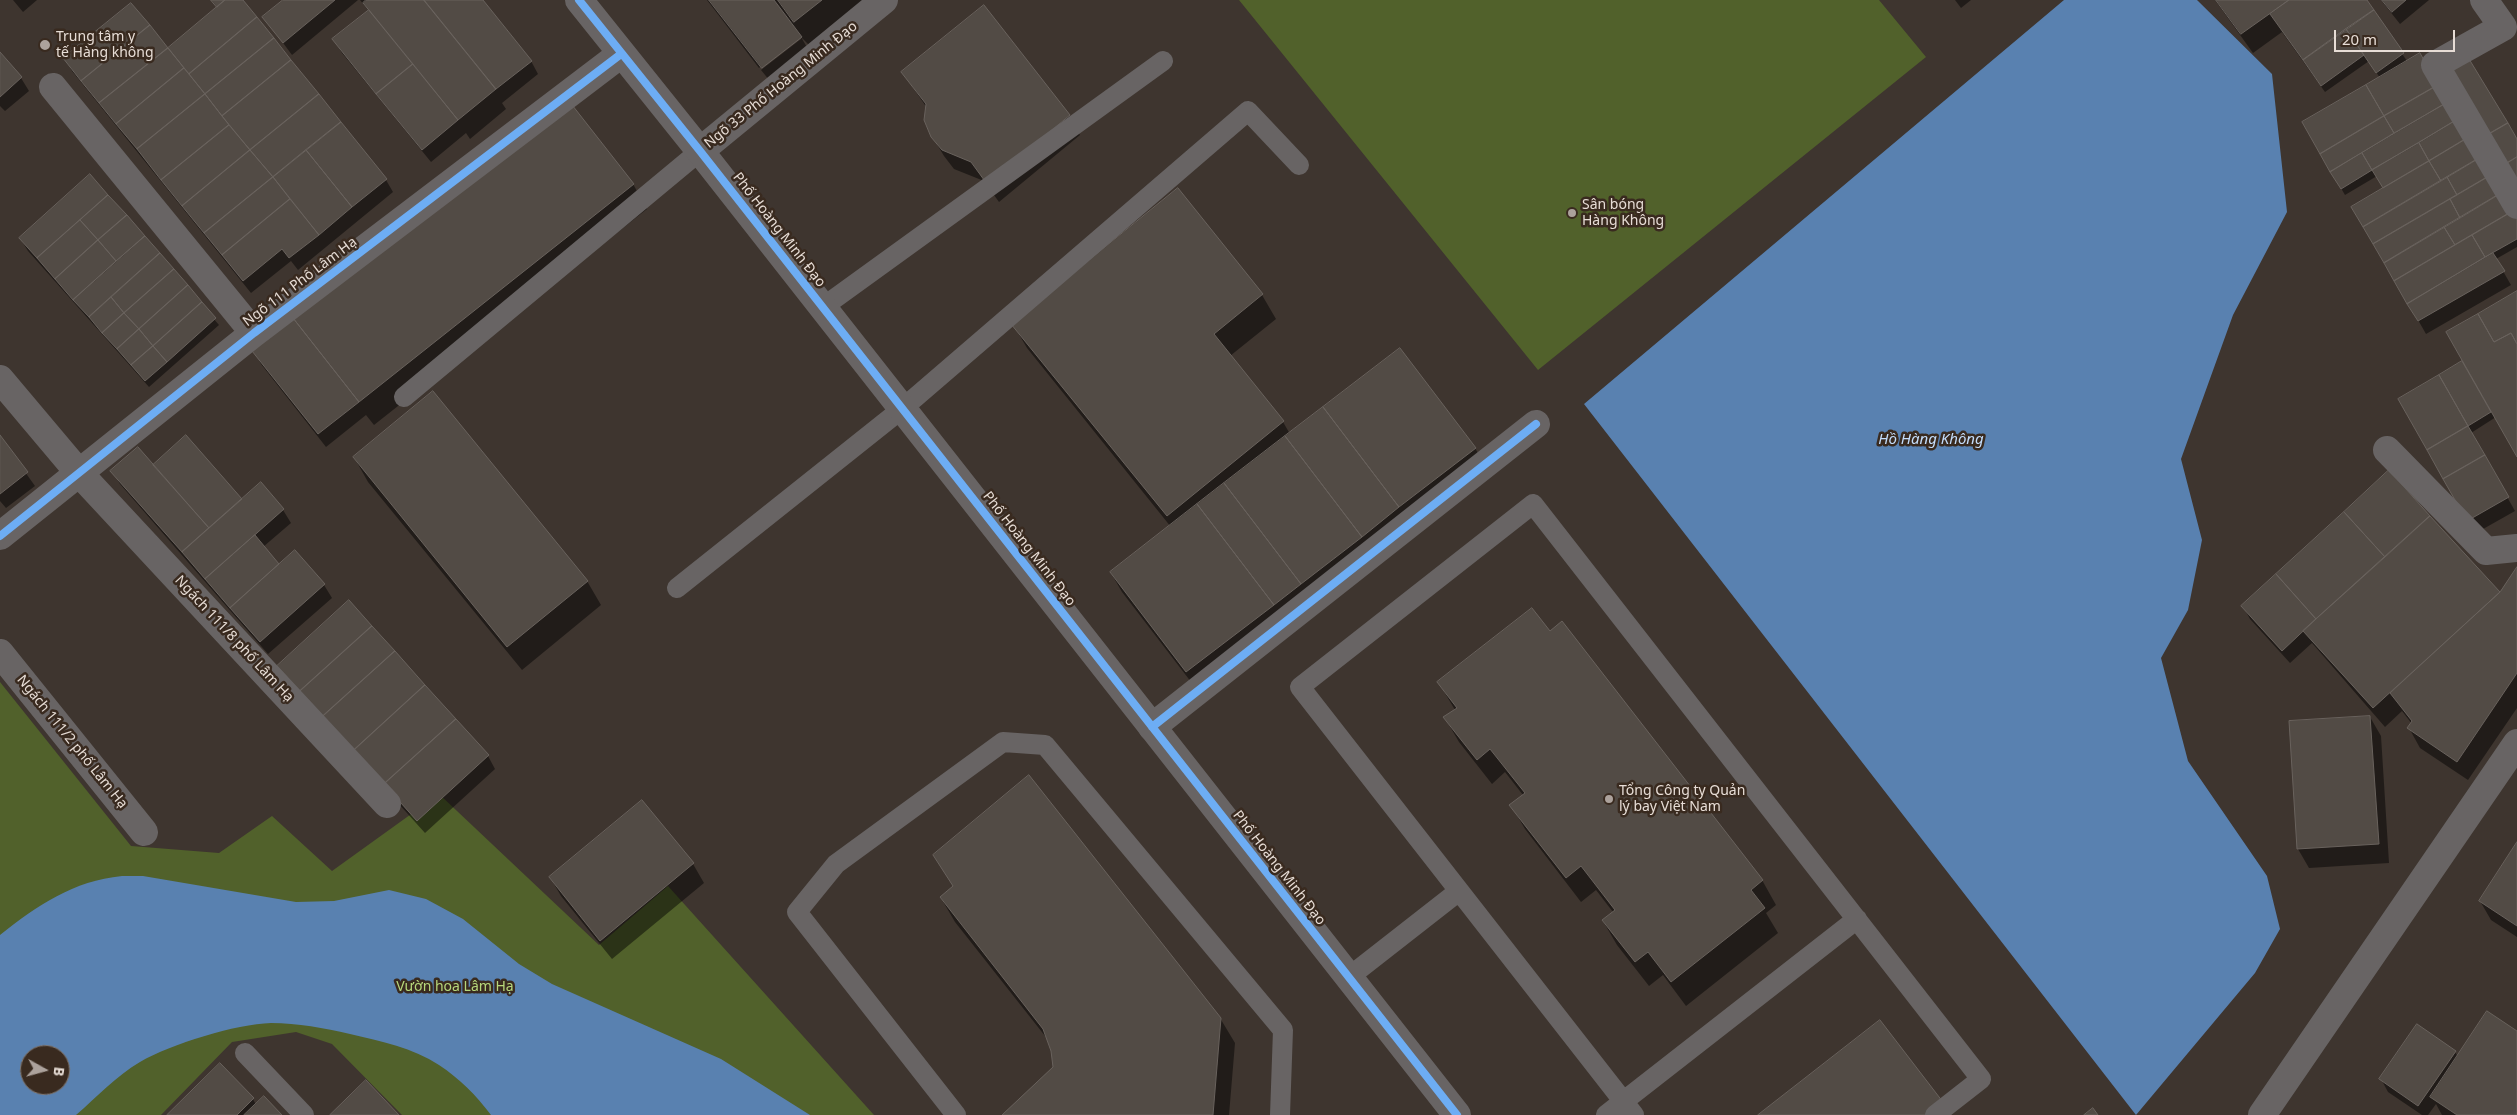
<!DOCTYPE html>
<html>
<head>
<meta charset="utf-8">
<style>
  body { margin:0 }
  #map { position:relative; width:2517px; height:1115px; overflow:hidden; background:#3e352f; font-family:"Noto Sans",sans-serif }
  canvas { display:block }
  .north { position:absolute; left:20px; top:1045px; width:50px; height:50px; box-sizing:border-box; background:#392a1f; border:1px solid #7f7268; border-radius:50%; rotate:97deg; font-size:14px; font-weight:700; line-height:20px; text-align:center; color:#e7ddd6 }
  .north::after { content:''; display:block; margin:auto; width:18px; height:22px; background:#aca29c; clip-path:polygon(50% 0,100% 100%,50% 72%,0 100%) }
  .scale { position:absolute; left:2334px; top:30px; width:121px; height:22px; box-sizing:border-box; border:2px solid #e7ddd6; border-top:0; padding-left:6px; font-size:15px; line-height:18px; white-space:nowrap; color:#e7ddd6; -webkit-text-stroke:4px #392a1f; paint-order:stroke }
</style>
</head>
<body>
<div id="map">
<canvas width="2517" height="1115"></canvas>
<div class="north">B</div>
<div class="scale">20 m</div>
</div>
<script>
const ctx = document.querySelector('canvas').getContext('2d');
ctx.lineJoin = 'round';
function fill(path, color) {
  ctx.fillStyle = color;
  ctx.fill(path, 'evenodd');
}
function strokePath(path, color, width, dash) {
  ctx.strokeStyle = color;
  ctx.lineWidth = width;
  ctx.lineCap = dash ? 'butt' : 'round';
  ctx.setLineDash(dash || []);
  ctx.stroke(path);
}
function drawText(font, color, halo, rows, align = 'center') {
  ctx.font = font + ' "Noto Sans",sans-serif';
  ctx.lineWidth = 5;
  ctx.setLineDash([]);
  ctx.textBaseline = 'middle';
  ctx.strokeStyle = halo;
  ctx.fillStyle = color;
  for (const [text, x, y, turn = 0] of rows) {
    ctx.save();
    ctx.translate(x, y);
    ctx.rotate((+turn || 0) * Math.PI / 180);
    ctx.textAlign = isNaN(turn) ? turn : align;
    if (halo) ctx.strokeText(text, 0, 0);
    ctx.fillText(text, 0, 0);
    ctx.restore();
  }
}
const green = new Path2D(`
  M 1239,0 L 1879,0 L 1926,57 L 1538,370 Z
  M 0,682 L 131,846 L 219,853 L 272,816 L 332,871 L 439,794 L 599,945 L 668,886 L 874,1115 L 402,1115 L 332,1044 L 296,1032 L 232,1042 L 161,1115 L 0,1115 ZM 30,1055 L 60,1055 L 60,1085 L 30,1085 Z`);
const water = new Path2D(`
  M 2064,0 L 2197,0 L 2272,74 L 2287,212 L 2233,315 L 2181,459 L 2202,540 L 2188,610 L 2161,658 L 2188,761 L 2267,876 L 2280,929 L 2255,973 L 2136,1115 L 1584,404 Z
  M 122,876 L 143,876 L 296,902 L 334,901 L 389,890 L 426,899 L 463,919 L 519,964 L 552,984 L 721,1059 L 810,1115 L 491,1115 C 476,1095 460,1079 439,1065 C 413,1048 381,1041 350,1034 C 324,1028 298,1023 271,1023 C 236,1024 171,1044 140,1062 C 116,1076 97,1097 76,1115 L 0,1115 L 0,935 C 38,905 73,881 122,876 ZM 30,1055 L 60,1055 L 60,1085 L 30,1085 Z`);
const shadow = new Path2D(`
  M 13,0 L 37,0 L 23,12 Z
  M 211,0 L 242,0 L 386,180 L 393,192 L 298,270 L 291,261 L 251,293 L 72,71 L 65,58 L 168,50 L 218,8 Z
  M 284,0 L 358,0 L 292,55 L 264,17 Z
  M 360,0 L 481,0 L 531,61 L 538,74 L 502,103 L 506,109 L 470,139 L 466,133 L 431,162 L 342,53 L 334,40 L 369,11 Z
  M 707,0 L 867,0 L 809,45 L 801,37 L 812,56 L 774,86 L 761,70 L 801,39 L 801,36 L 759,68 Z
  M 1955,0 L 1971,0 L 1961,8 Z
  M 2215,0 L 2365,0 L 2407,61 L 2419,54 L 2517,220 L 2517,247 L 2496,259 L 2511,285 L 2426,334 L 2392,274 L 2384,189 L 2377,176 L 2345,195 L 2303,123 L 2380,78 L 2369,61 L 2325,92 L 2282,32 L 2253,53 Z
  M 2381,0 L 2429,0 L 2400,24 Z
  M 0,54 L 21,78 L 29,91 L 5,111 L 0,106 Z
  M 903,73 L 1069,116 L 1080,135 L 999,202 L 984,181 L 954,169 L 944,156 L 932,136 L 927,108 Z
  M 90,176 L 219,325 L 149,387 L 28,251 L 20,238 Z
  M 633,184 L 647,209 L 374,425 L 366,415 L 326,447 L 261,364 L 254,351 Z
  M 2517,292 L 2517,454 L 2496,417 L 2471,433 L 2515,511 L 2476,533 L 2399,399 L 2484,396 Z
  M 1262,295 L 1276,319 L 1230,356 L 1283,422 L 1290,434 L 1475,448 L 1486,467 L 1198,691 L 1122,592 L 1111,573 L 1171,527 L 1027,348 L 1013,324 Z
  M 0,437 L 35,486 L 6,508 L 0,501 Z
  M 354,457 L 587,581 L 601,605 L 522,670 L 368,482 Z
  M 153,467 L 242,501 L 261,484 L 283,510 L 291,523 L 263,547 L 279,566 L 324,585 L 332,598 L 268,654 L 120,484 L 112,471 Z
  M 2389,472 L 2500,594 L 2517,569 L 2517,708 L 2468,780 L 2420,748 L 2409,728 L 2412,724 L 2402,711 L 2385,727 L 2312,643 L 2290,663 L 2250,619 L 2243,606 Z
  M 1550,633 L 1762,880 L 1776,905 L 1766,913 L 1778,933 L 1686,1006 L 1663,975 L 1649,986 L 1617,945 L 1603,921 L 1613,912 L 1596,890 L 1581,902 L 1525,829 L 1511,805 L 1523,795 L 1505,772 L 1492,784 L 1459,742 L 1445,718 L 1455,710 L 1439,683 Z
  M 286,679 L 488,756 L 495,769 L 425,833 Z
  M 2370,717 L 2381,736 L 2389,863 L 2309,868 L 2298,849 L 2290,722 Z
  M 642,802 L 693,864 L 704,883 L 612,959 L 561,896 L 550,877 Z
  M 2517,844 L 2517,937 L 2491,920 L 2480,901 Z
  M 935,855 L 1220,1018 L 1235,1043 L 1229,1115 L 1004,1115 L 1054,1068 L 1053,1051 L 1049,1041 L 955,922 L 941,898 L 954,887 Z
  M 2517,1033 L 2517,1115 L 2442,1115 L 2436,1104 L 2428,1115 L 2422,1115 L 2388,1092 L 2381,1079 L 2455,1052 L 2458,1057 Z
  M 253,1099 L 256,1105 L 280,1115 L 169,1115 Z`);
const building = new Path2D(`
  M 211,0 L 225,0 L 217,7 Z
  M 225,0 L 243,0 L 257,17 L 189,74 L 168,48 Z
  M 283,0 L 335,0 L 283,43 L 262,17 Z
  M 366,0 L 424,0 L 496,89 L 458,120 L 363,3 Z
  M 424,0 L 483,0 L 532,61 L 496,89 Z
  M 709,0 L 774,0 L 802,37 L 762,68 Z
  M 778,0 L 822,0 L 794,22 Z
  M 2216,0 L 2289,0 L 2241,34 Z
  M 2289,0 L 2367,0 L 2374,10 L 2303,60 L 2270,14 Z
  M 2382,0 L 2406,0 L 2392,12 Z
  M 131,3 L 150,25 L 81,81 L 63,58 Z
  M 984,5 L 1070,115 L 987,184 L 971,162 L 942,150 L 931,137 L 924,120 L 926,104 L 901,72 Z
  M 369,10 L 413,64 L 376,94 L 332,39 Z
  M 2374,10 L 2404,53 L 2376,73 L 2346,29 Z
  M 257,17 L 274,38 L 205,94 L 189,74 Z
  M 150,25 L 168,48 L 99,103 L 81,81 Z
  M 2346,29 L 2364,55 L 2321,86 L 2303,60 Z
  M 274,38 L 291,60 L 222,116 L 205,94 Z
  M 168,48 L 184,68 L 116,124 L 99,103 Z
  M 0,52 L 22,77 L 0,97 Z
  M 2420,53 L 2438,85 L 2384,116 L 2366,85 Z
  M 2466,54 L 2508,123 L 2482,138 L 2441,69 Z
  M 291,60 L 319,94 L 250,150 L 222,116 Z
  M 413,64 L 458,120 L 422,150 L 376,94 Z
  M 184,68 L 205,94 L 137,149 L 116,124 Z
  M 2366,85 L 2384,116 L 2320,154 L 2302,122 Z
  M 2438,85 L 2448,102 L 2394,133 L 2384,116 Z
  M 205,94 L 229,125 L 161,180 L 137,149 Z
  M 319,94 L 341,122 L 273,177 L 250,150 Z
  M 569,101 L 634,184 L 359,402 L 293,318 Z
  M 2448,102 L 2458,119 L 2372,170 L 2362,153 Z
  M 2384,116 L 2394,133 L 2330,172 L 2320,154 Z
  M 2458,119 L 2469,137 L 2429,161 L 2419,143 Z
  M 341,122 L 387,179 L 352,207 L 306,150 Z
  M 2508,123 L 2517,139 L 2517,157 L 2499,168 L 2482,138 Z
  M 229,125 L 250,150 L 182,206 L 161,180 Z
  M 2469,137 L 2481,157 L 2441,181 L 2429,161 Z
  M 2419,143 L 2429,161 L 2383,188 L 2372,170 Z
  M 250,150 L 273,177 L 204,233 L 182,206 Z
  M 306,150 L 352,207 L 319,235 L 273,177 Z
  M 2362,153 L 2372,170 L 2341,189 L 2330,172 Z
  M 2481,157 L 2491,175 L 2457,195 L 2447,177 Z
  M 2517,157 L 2517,189 L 2499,168 Z
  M 2429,161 L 2441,181 L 2363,227 L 2351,207 Z
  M 90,174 L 108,195 L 37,258 L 19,238 Z
  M 2491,175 L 2503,192 L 2460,218 L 2450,199 Z
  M 273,177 L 290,199 L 222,255 L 204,233 Z
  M 2447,177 L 2457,195 L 2373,244 L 2363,227 Z
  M 1178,188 L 1263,294 L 1214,334 L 1284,421 L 1167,516 L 1011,324 Z
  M 2503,192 L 2513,211 L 2455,245 L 2444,227 Z
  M 108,195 L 127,215 L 98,240 L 80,220 Z
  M 290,199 L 319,235 L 289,258 L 282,249 L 243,281 L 222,255 Z
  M 2450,199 L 2460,218 L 2384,263 L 2373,244 Z
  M 2513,211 L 2517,218 L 2517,239 L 2485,257 L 2472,235 Z
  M 127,215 L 145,236 L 116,261 L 98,240 Z
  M 80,220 L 98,240 L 55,279 L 37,258 Z
  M 2444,227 L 2455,245 L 2394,281 L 2384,263 Z
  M 2472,235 L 2485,257 L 2407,304 L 2394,281 Z
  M 145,236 L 160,253 L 89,317 L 73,300 Z
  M 98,240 L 116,261 L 73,300 L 55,279 Z
  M 160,253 L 174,269 L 124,313 L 111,297 Z
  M 2493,253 L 2505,271 L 2418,321 L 2407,304 Z
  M 174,269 L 188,285 L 139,329 L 124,313 Z
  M 188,285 L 202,302 L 153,346 L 139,329 Z
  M 2517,291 L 2517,344 L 2511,333 L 2494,342 L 2478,314 Z
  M 111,297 L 124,313 L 102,333 L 89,317 Z
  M 202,302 L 216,318 L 167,362 L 153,346 Z
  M 124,313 L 139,329 L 117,349 L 102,333 Z
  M 2478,314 L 2494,342 L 2511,333 L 2517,344 L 2517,457 L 2446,332 Z
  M 293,318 L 359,402 L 318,434 L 252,351 Z
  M 139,329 L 153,346 L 131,365 L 117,349 Z
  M 153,346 L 167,362 L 145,381 L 131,365 Z
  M 1400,348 L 1476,448 L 1399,507 L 1323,407 Z
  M 2462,361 L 2491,412 L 2468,426 L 2439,375 Z
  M 2439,375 L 2468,426 L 2427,450 L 2398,399 Z
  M 433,391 L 588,581 L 507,647 L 353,457 Z
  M 1323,407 L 1399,507 L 1362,537 L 1285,436 Z
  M 2468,426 L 2485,455 L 2443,479 L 2427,450 Z
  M 0,435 L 28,472 L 0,494 Z
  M 186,435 L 242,499 L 209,528 L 153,465 Z
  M 1285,436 L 1362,537 L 1301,584 L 1224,483 Z
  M 138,447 L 209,528 L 182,552 L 110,471 Z
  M 2485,455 L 2509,497 L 2467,521 L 2443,479 Z
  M 2389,470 L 2430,516 L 2385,557 L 2344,512 Z
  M 261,482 L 284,509 L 205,579 L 182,552 Z
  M 1224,483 L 1301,584 L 1274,605 L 1197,504 Z
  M 1197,504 L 1274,605 L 1186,672 L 1110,572 Z
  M 2344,512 L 2385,557 L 2316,619 L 2276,574 Z
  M 2430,516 L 2500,592 L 2373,708 L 2303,631 Z
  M 255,535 L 279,564 L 230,608 L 205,579 Z
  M 295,550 L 325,584 L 260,642 L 230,608 Z
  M 2517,567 L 2517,673 L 2457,762 L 2407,728 L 2412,721 L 2390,693 L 2500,592 Z
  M 2276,574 L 2316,619 L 2282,651 L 2241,606 Z
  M 349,600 L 372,626 L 300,691 L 277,666 Z
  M 1532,608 L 1550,631 L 1562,621 L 1763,880 L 1751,890 L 1765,908 L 1671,982 L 1648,952 L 1635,962 L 1602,920 L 1615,910 L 1581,866 L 1566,878 L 1509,805 L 1525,793 L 1490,749 L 1477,760 L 1443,717 L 1457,708 L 1437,682 Z
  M 372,626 L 395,651 L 323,716 L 300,691 Z
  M 395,651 L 425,685 L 354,750 L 323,716 Z
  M 425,685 L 456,719 L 384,784 L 354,750 Z
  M 2370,716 L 2379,844 L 2297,849 L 2289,721 Z
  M 456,719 L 489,755 L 417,821 L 384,784 Z
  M 1029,775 L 1221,1018 L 1213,1115 L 1002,1115 L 1053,1067 L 1051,1051 L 1043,1029 L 940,897 L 953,886 L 933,855 Z
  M 642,800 L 694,863 L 600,941 L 549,877 Z
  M 2517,842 L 2517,926 L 2479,901 Z
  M 2487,1011 L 2517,1031 L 2517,1115 L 2457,1115 L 2430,1097 Z
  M 1880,1020 L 1946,1106 L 1934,1115 L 1758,1115 Z
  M 2417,1024 L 2456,1051 L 2418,1106 L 2379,1079 Z
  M 220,1063 L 254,1098 L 237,1115 L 167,1115 Z
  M 366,1080 L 399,1115 L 330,1115 Z
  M 264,1096 L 282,1115 L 244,1115 Z
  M 2093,1108 L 2098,1115 L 2084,1115 Z`);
const service = new Path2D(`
  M 823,307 L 1163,61
  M 404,397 L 700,151
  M 677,588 L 903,408 L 1248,111 L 1299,165
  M 1349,977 L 1459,891
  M 245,1053 L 304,1115
  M 956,1115 L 797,912 L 836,864 L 1003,742 L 1045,745 L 1283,1030 L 1280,1115
  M 1606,1115 L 1857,919
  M 1634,1115 L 1300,687 L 1533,504 L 1981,1079 L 1935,1115`);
const minor = new Path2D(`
  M 2484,0 L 2503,27 L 2435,65 L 2517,205
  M 53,87 L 254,333
  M 700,151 L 884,0
  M 0,379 L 80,474 L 387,804
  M 2387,450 L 2486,551 L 2517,548
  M 0,536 L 254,333 L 621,54
  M 0,653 L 144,832
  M 1152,727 L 1536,424
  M 2262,1115 L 2517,743`);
const tertiary = new Path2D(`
  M 579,0 L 700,151 L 1457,1115`);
const cycleway = new Path2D(`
  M 579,0 L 700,151 L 1457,1115
  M 0,536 L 254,333 L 621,54
  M 1152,727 L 1536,424`);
const markers = [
  [45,45,6,"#aca29c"],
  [1572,213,5,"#aca29c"],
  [1609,799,5,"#aca29c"]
];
const poiNames = [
  ["Trung tâm y",56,37],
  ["tế Hàng không",56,53],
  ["Sân bóng",1582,205],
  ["Hàng Không",1582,221],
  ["Tổng Công ty Quản",1619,791],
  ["lý bay Việt Nam",1619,807]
];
const streetNames = [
  ["Ngõ 33 Phố Hoàng Minh Đạo",781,85,-39],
  ["Phố Hoàng Minh Đạo",779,230,52],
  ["Ngõ 111 Phố Lâm Hạ",300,282,-37],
  ["Phố Hoàng Minh Đạo",1029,549,52],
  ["Ngách 111/8 phố Lâm Hạ",234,639,47],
  ["Ngách 111/2 phố Lâm Hạ",72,742,51],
  ["Phố Hoàng Minh Đạo",1279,868,52]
];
const parkNames = [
  ["Vườn hoa Lâm Hạ",455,987]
];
const waterNames = [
  ["Hồ Hàng Không",1931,440]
];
fill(green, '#51612b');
fill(water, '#5981b0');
fill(shadow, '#0007');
fill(building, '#524b45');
strokePath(building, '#69625d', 1);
strokePath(service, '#686464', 20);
strokePath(minor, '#686464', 28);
strokePath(tertiary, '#686464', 28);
strokePath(cycleway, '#6dadf4', 8);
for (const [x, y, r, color] of markers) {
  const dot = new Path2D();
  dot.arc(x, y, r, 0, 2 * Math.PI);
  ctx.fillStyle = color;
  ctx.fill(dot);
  strokePath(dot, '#392a1f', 2);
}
drawText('14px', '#e7ddd6', '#392a1f', poiNames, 'left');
drawText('14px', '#e7ddd6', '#392a1f', streetNames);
drawText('14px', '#b6d77b', '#392a1f', parkNames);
drawText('italic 15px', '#c4ddfb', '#392a1f', waterNames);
</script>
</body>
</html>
